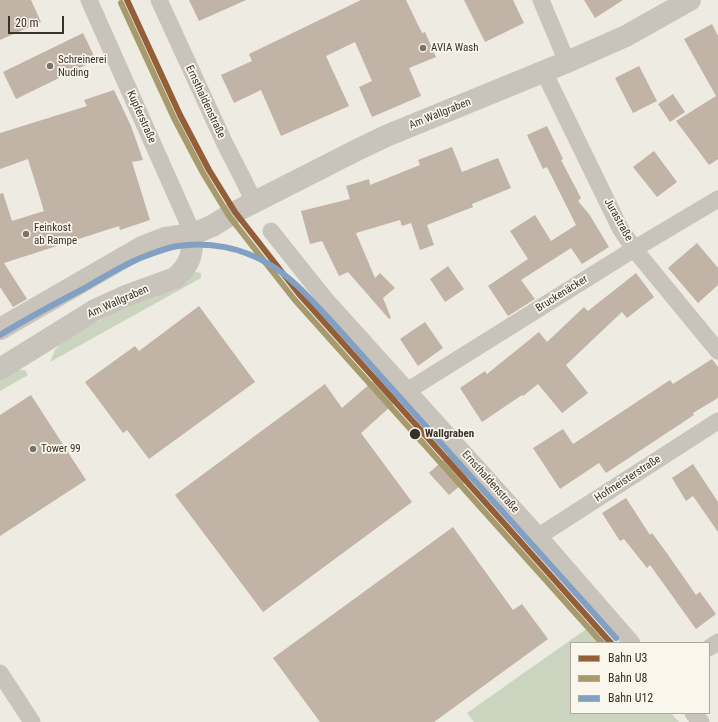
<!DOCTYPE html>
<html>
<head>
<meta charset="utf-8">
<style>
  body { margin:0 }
  #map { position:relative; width:718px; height:722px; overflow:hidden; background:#eeebe3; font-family:"Roboto Condensed",sans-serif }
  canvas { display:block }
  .legend { position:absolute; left:570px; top:642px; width:140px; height:72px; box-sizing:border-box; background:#faf6ec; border:1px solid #ada89e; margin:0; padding:5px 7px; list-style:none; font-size:12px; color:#39322a }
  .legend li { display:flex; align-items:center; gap:8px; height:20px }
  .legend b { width:20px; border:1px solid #ada89e }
  .scale { position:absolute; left:8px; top:16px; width:56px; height:18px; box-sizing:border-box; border:2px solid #39322a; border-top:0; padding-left:5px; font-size:12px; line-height:14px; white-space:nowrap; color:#39322a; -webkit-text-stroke:3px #faf6ec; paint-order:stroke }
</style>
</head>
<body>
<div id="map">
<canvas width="718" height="722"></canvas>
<ul class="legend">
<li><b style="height:5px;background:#935f39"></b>Bahn U3</li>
<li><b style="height:5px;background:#a79a6c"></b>Bahn U8</li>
<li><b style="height:5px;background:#81a0c3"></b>Bahn U12</li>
</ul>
<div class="scale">20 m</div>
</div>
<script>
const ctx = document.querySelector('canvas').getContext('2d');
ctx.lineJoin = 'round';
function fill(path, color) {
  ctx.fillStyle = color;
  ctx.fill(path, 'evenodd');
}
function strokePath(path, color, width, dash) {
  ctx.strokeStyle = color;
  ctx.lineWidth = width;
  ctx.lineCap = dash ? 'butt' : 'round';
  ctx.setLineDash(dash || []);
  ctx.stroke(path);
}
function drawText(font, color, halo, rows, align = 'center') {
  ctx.font = font + ' "Roboto Condensed",sans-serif';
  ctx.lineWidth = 3.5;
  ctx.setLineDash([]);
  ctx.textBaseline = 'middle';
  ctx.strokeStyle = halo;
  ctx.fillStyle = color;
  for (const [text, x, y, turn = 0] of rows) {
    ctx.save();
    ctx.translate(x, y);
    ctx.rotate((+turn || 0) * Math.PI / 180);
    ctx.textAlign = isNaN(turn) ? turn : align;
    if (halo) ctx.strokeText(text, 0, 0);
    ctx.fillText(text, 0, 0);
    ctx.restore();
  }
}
const green = new Path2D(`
  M 195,272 L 201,273 L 201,278 L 50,362 L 55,350 L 67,337 Z
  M 12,370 L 25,370 L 28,375 L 0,391 L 0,377 Z
  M 592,625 L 608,643 L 571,643 L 571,713 L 671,713 L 679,722 L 474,722 L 467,713 Z`);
const building = new Path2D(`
  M 0,0 L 31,0 L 41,22 L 0,40 Z
  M 189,0 L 246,0 L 199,21 Z
  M 361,0 L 406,0 L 422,33 L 425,32 L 436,57 L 409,68 L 421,96 L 372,117 L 359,87 L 372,81 L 355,42 L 326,56 L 349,106 L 281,136 L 261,90 L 234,103 L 221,75 L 252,61 L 249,54 Z
  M 464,0 L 513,0 L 524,23 L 485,42 Z
  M 584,0 L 623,0 L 595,18 Z
  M 712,24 L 718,36 L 718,159 L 709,165 L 676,121 L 716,96 L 684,39 Z
  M 83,33 L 96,60 L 16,99 L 3,72 Z
  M 639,66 L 657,101 L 633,113 L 615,78 Z
  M 114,90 L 131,126 L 143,160 L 132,162 L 150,220 L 120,230 L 119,226 L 4,263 L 27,299 L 13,307 L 0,287 L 0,194 L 3,193 L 12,221 L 44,211 L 28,159 L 0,169 L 0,133 L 87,106 L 84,100 Z
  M 673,94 L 685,112 L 670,122 L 658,104 Z
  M 547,126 L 563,159 L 561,160 L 581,198 L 578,201 L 589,214 L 609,247 L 582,264 L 571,248 L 521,280 L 535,299 L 508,316 L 488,286 L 528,259 L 510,231 L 535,215 L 551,241 L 576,225 L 547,167 L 543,169 L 527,135 Z
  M 452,147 L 462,172 L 498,158 L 511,188 L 472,204 L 473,207 L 427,225 L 434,245 L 420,250 L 411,223 L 402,226 L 400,220 L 356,233 L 375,278 L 380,273 L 395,288 L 383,298 L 391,318 L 389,319 L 348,272 L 339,276 L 322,241 L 310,244 L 301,211 L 350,199 L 346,186 L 369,179 L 370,185 L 420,165 L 418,160 Z
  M 654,151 L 677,182 L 657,197 L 633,167 Z
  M 697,243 L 718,268 L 718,285 L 698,303 L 668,268 Z
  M 448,266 L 464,289 L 445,302 L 430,279 Z
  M 636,273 L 654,297 L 627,318 L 622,312 L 566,365 L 588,393 L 562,413 L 538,384 L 523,396 L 522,395 L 482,422 L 460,388 L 485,371 L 487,374 L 539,332 L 547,342 L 584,307 L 588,311 Z
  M 199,306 L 255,382 L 149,459 L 127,430 L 123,433 L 85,382 L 135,346 L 139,351 Z
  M 425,322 L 443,348 L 418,366 L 400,339 Z
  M 712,359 L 718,367 L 718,398 L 693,413 L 694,415 L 606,473 L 599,463 L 560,489 L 533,448 L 563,429 L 573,444 L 670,380 L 673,384 Z
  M 380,375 L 400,398 L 361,433 L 412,502 L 263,612 L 175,495 L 325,384 L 342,408 Z
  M 31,395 L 86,480 L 0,536 L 0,415 Z
  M 451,453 L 472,476 L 449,495 L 429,473 Z
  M 693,464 L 718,502 L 718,532 L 693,496 L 686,501 L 672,478 Z
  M 626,498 L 650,535 L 652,533 L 666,552 L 696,595 L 700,592 L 716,614 L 696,629 L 650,565 L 647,568 L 624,539 L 620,541 L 602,513 Z
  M 453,527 L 513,610 L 522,604 L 548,639 L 434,722 L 320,722 L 273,658 Z`);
const minor = new Path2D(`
  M 89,0 L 193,234
  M 159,0 L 225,144 L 243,179 L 254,202
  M 541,0 L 567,62
  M 544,72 L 620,228 L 634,249 L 718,351
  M 271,231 L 326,300 L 539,536 L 632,643
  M 407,391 L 634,249 L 718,199
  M 539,536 L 718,421
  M 709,648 L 718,642
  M 0,673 L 32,722
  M 693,713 L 701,722`);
const tertiary = new Path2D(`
  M 0,329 L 142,247 L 165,238 L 193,234 L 212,226 L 235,212 L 355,151 L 386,136 L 567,62 L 626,36 L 690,0
  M 0,369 L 95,310 L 128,295 L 175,278 C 191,264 192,255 193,234`);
const rail1 = new Path2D(`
  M 127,0 L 180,115 L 209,170 L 235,212 L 299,294 L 611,643`);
const rail2 = new Path2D(`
  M 121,3 L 174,118 L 203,173 L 229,216 L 294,299 L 602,643`);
const rail3 = new Path2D(`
  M 0,335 C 28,318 56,303 85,288 C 102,278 120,267 138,259 C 151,254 165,248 178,246 C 209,241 242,248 269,264 C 294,279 313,302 333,323 L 616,638`);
const markers = [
  [423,48,4,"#78736b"],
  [50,66,4,"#78736b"],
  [26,234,4,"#78736b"],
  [415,434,6,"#39322a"],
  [33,449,4,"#78736b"]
];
const poiNames = [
  ["AVIA Wash",431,48],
  ["Schreinerei",58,60],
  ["Nuding",58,73],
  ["Feinkost",34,228],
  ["ab Rampe",34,241],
  ["Tower 99",41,449]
];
const streetNames = [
  ["Ernsthaldenstraße",205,102,65],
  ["Am Wallgraben",440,114,-22],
  ["Kupferstraße",141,117,66],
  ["Jurastraße",618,220,61],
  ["Bruckenäcker",562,294,-32],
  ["Am Wallgraben",118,302,-24],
  ["Hofmeisterstraße",628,479,-33],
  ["Ernsthaldenstraße",490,482,48]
];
const stopNames = [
  ["Wallgraben",425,434]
];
fill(green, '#cbd4be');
fill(building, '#c1b3a5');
strokePath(minor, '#c8c4bc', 17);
strokePath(tertiary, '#c8c4bc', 22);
strokePath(rail1, '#935f39', 6);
strokePath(rail2, '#a79a6c', 6);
strokePath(rail3, '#81a0c3', 6);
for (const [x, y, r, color] of markers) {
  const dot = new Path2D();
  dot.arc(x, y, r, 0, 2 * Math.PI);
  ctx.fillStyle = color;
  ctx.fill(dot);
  strokePath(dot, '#faf6ec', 1.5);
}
drawText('11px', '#39322a', '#faf6ec', poiNames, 'left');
drawText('11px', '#39322a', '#faf6ec', streetNames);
drawText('bold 11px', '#39322a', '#faf6ec', stopNames, 'left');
</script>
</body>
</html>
